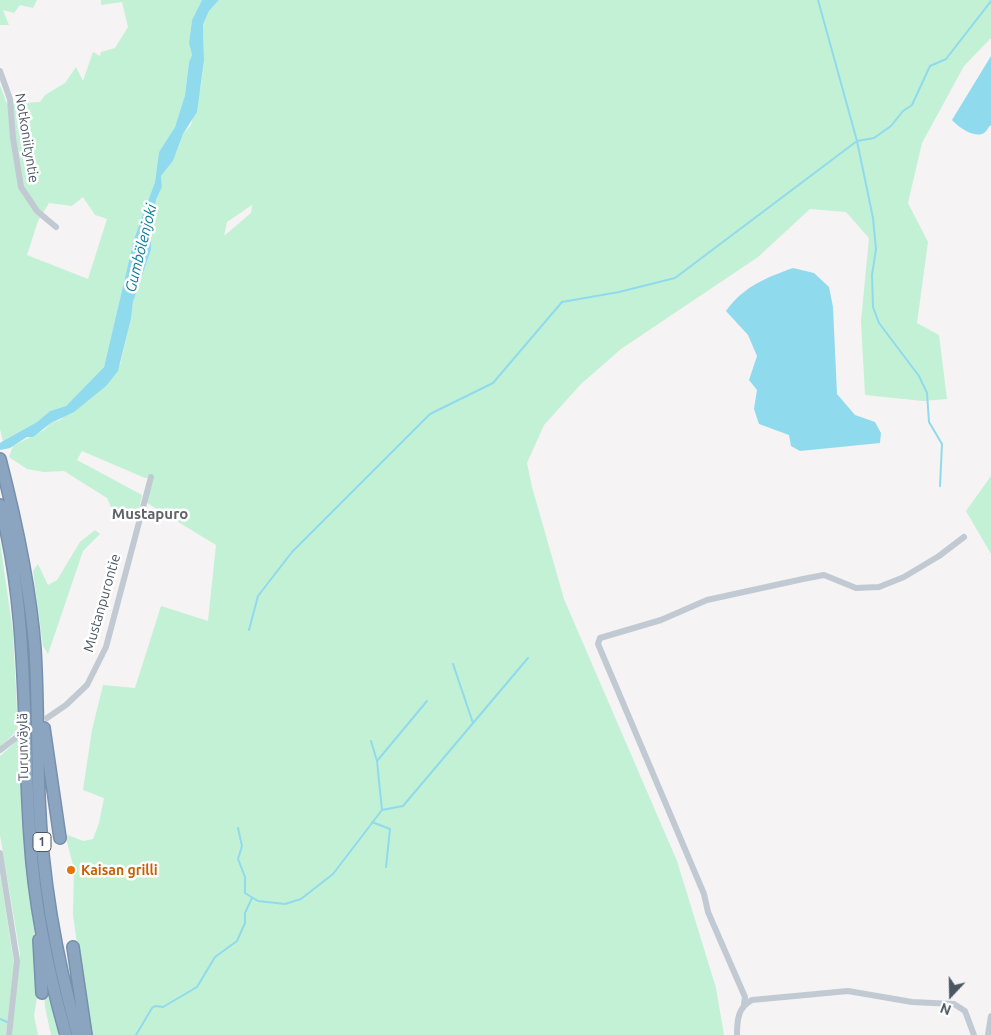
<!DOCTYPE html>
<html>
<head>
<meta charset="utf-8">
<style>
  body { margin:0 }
  #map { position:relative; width:991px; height:1035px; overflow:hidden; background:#f5f3f3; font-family:Ubuntu,sans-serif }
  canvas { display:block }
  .north { position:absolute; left:926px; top:970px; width:50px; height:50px; -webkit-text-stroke:4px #fff; paint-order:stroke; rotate:201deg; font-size:14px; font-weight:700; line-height:20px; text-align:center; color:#4a5661 }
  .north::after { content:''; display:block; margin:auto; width:18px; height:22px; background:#4a5661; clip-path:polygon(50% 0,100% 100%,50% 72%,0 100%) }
</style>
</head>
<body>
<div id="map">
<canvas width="991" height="1035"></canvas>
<div class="north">N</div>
</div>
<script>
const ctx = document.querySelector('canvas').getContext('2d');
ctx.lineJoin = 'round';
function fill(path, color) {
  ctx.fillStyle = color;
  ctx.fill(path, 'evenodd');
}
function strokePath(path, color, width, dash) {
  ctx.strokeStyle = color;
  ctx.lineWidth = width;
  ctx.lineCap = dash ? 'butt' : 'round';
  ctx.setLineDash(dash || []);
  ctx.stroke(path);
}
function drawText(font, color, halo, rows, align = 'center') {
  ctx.font = font + ' Ubuntu,sans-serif';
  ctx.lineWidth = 5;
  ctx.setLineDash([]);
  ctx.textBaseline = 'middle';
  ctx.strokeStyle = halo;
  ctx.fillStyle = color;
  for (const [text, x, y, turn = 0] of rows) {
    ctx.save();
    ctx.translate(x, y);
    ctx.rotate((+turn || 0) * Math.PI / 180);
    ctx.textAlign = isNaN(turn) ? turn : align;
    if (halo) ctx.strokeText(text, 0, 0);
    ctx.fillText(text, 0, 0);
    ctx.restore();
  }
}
const green = new Path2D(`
  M 0,0 L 37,0 L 33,8 L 20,5 L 14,13 L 3,10 L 9,25 L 0,25 Z
  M 101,0 L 202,0 L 192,20 L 189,43 L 192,55 L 189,62 L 185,95 L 175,127 L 159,152 L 155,182 L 134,239 L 104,367 L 66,406 L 50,411 L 37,422 L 3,441 L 0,429 L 0,85 L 7,104 L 40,102 L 45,95 L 65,83 L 76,67 L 83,81 L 93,52 L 100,56 L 101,52 L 115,48 L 128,27 L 122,2 L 101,5 ZM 83,197 L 95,215 L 107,219 L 88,279 L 27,255 L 38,221 L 49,203 L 72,206 Z
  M 219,0 L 991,0 L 991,38 L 964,66 L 922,143 L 908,203 L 928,242 L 917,323 L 939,335 L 947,399 L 923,401 L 865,395 L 861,321 L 869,238 L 846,212 L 810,209 L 758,257 L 621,349 L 581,384 L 544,425 L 527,463 L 532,487 L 564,599 L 677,861 L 716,988 L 724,1035 L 90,1035 L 73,915 L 74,869 L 65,834 L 83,841 L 93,839 L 99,823 L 104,798 L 83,790 L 92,730 L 103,685 L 135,688 L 161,606 L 208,621 L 216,545 L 144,501 L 151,477 L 145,478 L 82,451 L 77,460 L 142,495 L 137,516 L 111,507 L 107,498 L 64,471 L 44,472 L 27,469 L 9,457 L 13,446 L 44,430 L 51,423 L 60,420 L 120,365 L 131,319 L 133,302 L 151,250 L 151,230 L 156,200 L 162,187 L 161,176 L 173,161 L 183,134 L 191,125 L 201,86 L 204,61 L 203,26 L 209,11 ZM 252,205 L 251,213 L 224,236 L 227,222 Z
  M 991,476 L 991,554 L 966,511 Z
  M 95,530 L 100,534 L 83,551 L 48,654 L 43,646 L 33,571 L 38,564 L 48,585 L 57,580 L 80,542 Z
  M 0,542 L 13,632 L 18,730 L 0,747 Z
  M 19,739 L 22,820 L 34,929 L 38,992 L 34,1016 L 38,1035 L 11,1035 L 20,954 L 0,835 L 0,756 Z
  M 0,873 L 14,964 L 6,1035 L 0,1035 Z
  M 43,958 L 58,1028 L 59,1035 L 51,1035 L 45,1007 Z`);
const water = new Path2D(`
  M 202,0 L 219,0 L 209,11 L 203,25 L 204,61 L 197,112 L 183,134 L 173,161 L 161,176 L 162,187 L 156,200 L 151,230 L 151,250 L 133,302 L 131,319 L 118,371 L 106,386 L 74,412 L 51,423 L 33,437 L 27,437 L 10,448 L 0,450 L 0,443 L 3,441 L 37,422 L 50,411 L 66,406 L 104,367 L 134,239 L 155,182 L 159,152 L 175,127 L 185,95 L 189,62 L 192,55 L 189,43 L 192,20 Z
  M 991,56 L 991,125 C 988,127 987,131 984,133 C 974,139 957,126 952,120 Z
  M 793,268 L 814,273 L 829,287 L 833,307 L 837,394 L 855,415 L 875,422 L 881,433 L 880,443 L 800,451 L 791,446 L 789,435 L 759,424 L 754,409 L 757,390 L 749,380 L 757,356 L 748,335 L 726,311 C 743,287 765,278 793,268 Z`);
const stream = new Path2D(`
  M 818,0 L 857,141 L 873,218 L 876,249 L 872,275 L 873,307 L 879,323 L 919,376 L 927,393 L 929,422 L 942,444 L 940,486
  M 249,630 L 258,596 L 292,552 L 430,414 L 493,383 L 562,302 L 619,292 L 675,278 L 857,141 L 874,138 L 891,126 L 903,111 L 912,105 L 930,66 L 946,59 L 991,1
  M 453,664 L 473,723
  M 371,741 L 377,761 L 382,810
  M 377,761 L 427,701
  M 382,810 L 403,806 L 528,658
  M 372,822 L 390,829 L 386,867
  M 238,828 L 242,846 L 238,859 L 245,877 L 245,893 L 258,901 L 285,904 L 301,899 L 333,874 L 382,810
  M 0,1019 L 7,1022
  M 136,1035 L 152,1008 L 155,1006 L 163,1007 L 197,987 L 215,957 L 237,941 L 245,923 L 245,913 L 252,898`);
const minor = new Path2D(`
  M 0,71 L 10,99 L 13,138 L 21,187 L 37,211 L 56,227
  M 47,718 L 66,705 L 87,685 L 106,647 L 151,477
  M 0,750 L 21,734
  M 0,853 L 17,961 L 9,1035
  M 744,1004 L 745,997 L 708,912 L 704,894 L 598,644 L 600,638 L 661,620 L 707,600 L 803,579 L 824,575 L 856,588 L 879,587 L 904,577 L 939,556 L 964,537
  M 737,1035 C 737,1020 738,1007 752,1000 L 848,991 L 912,1002 L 954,1004 L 965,1011 L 974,1035
  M 988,1035 L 991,1016`);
const motorway = new Path2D(`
  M 0,459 C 16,521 30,584 35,649 C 38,698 37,747 39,796 C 42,876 56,958 78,1035
  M 0,505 C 29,613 22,726 30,837 C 34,903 48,972 66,1035
  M 44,728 L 60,838
  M 39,940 L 42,993
  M 73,947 L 86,1035`);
const markers = [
  [71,870,5,"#e8710a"]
];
const shields = [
  [42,842,18]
];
const shieldNames = [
  ["1",42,842]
];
const streetNames = [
  ["Notkoniityntie",27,138,81],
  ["Mustanpurontie",102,603,-74],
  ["Turunväylä",23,747,-91]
];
const foodNames = [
  ["Kaisan grilli",81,870]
];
const waterNames = [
  ["Gumbölenjoki",141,248,-76]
];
const neighbourhoodNames = [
  ["Mustapuro",150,514]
];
fill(green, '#c3f1d5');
fill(water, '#90daee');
strokePath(stream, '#90daee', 2);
strokePath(motorway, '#7690ad', 14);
strokePath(minor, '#c1cad2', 6);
strokePath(motorway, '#8ba5c1', 11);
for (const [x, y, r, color] of markers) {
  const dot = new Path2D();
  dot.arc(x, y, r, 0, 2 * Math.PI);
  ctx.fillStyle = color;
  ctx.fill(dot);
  strokePath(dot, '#fff', 2);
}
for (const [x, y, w] of shields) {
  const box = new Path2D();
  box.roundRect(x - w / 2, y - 9.5, w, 19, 4);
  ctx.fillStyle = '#fff';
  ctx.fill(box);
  strokePath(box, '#4a5661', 1);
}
drawText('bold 12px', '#4a5661', null, shieldNames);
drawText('14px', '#4a5661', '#fff', streetNames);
drawText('bold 14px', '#c56008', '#fff', foodNames, 'left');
drawText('italic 15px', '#0c7c9b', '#fff', waterNames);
drawText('bold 15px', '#5f6368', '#fff', neighbourhoodNames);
</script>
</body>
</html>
